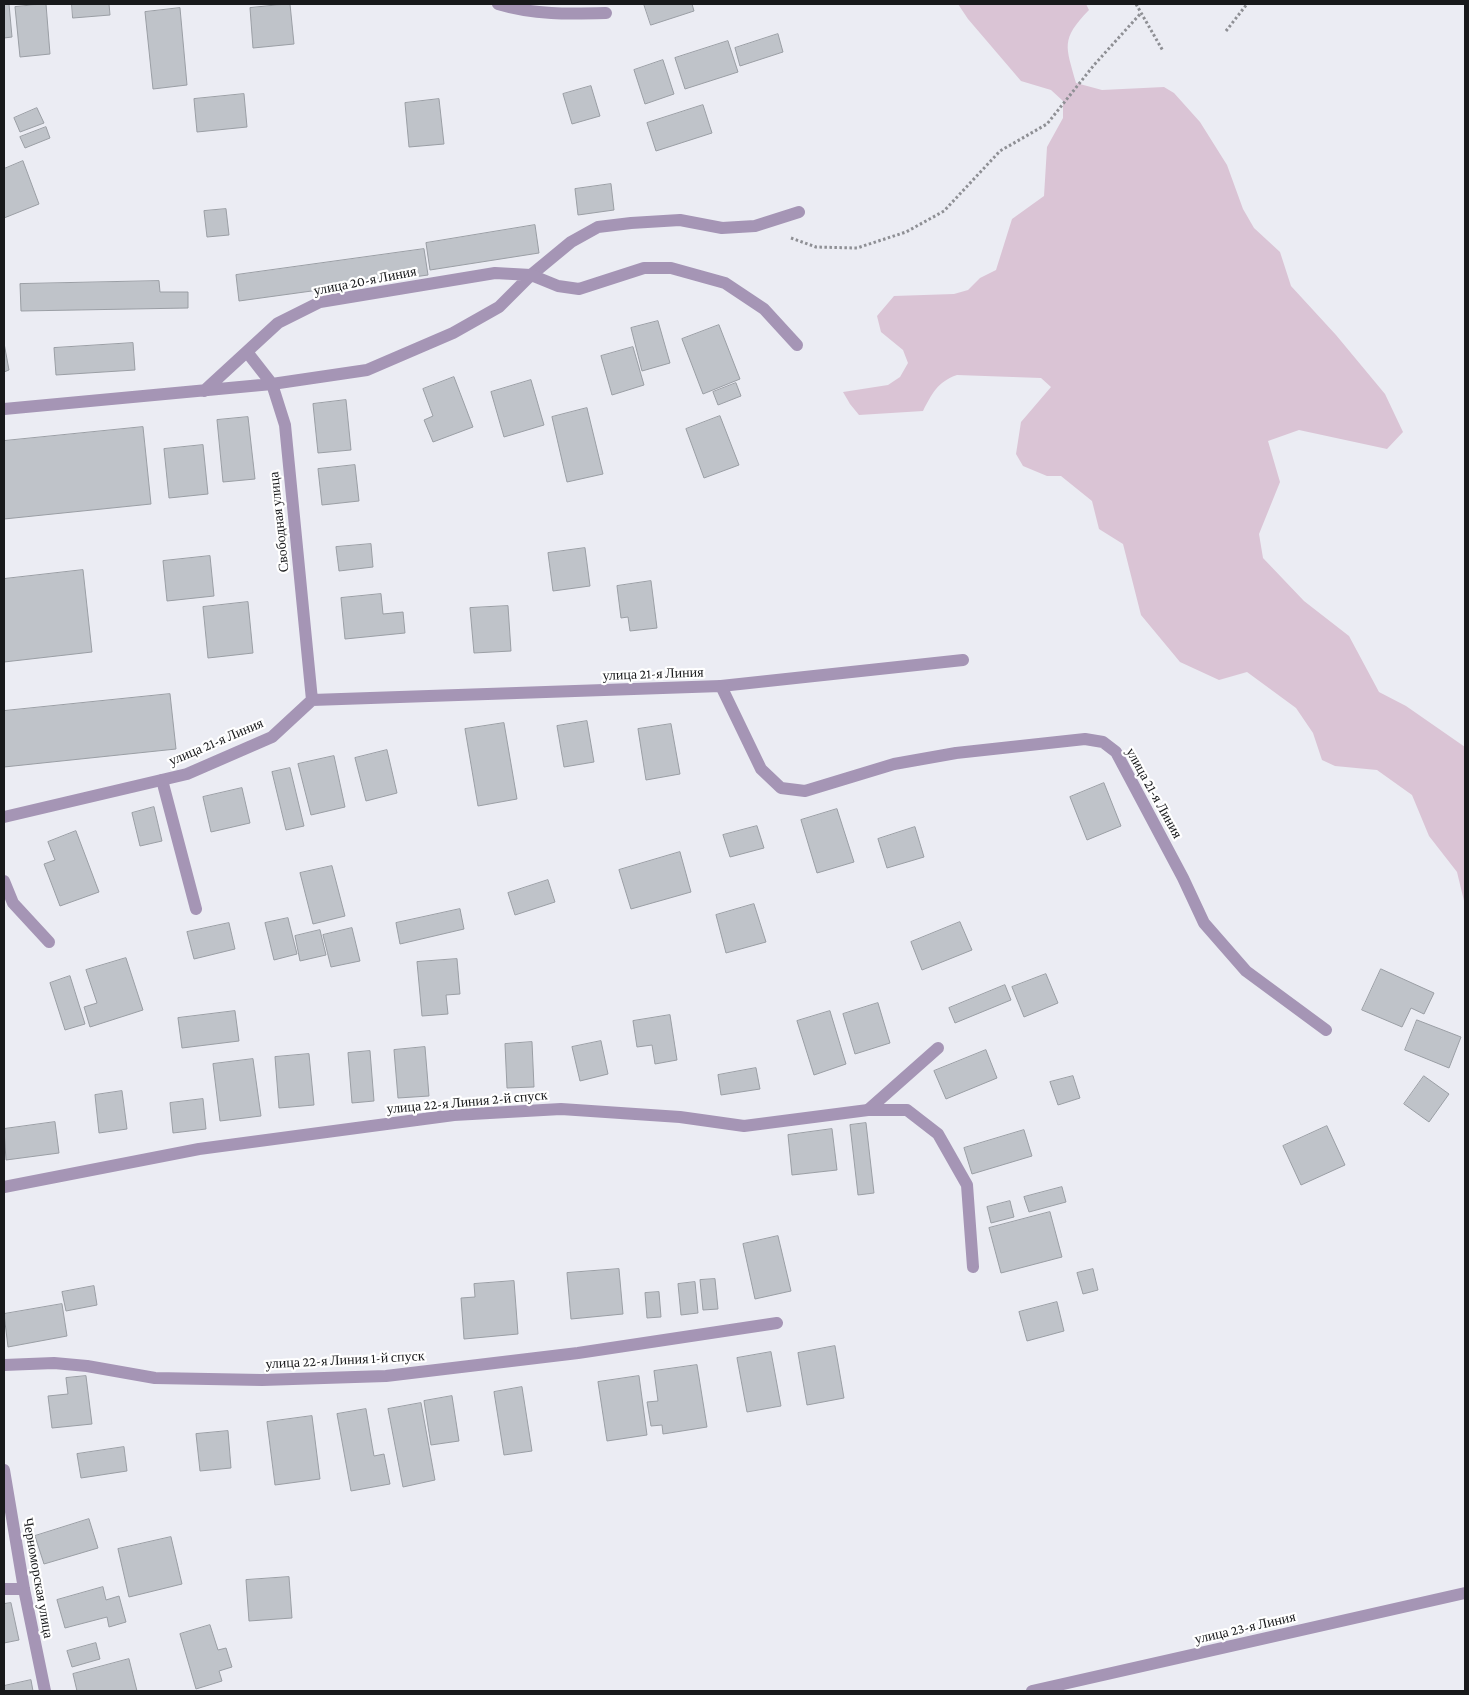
<!DOCTYPE html>
<html>
<head>
<meta charset="utf-8">
<style>
  body { margin:0 }
  #map { position:relative; width:1469px; height:1695px; overflow:hidden; background:#ebecf3; font-family:"Crimson Pro",serif }
  canvas { display:block }
  .frame { position:absolute; inset:0; border:5px solid #18191b; pointer-events:none }
</style>
</head>
<body>
<div id="map">
<canvas width="1469" height="1695"></canvas>
<div class="frame"></div>
</div>
<script>
const ctx = document.querySelector('canvas').getContext('2d');
ctx.lineJoin = 'round';
function fill(path, color) {
  ctx.fillStyle = color;
  ctx.fill(path, 'evenodd');
}
function strokePath(path, color, width, dash) {
  ctx.strokeStyle = color;
  ctx.lineWidth = width;
  ctx.lineCap = dash ? 'butt' : 'round';
  ctx.setLineDash(dash || []);
  ctx.stroke(path);
}
function drawText(font, color, halo, rows, align = 'center') {
  ctx.font = font + ' "Crimson Pro",serif';
  ctx.lineWidth = 4.5;
  ctx.setLineDash([]);
  ctx.textBaseline = 'middle';
  ctx.strokeStyle = halo;
  ctx.fillStyle = color;
  for (const [text, x, y, turn = 0] of rows) {
    ctx.save();
    ctx.translate(x, y);
    ctx.rotate((+turn || 0) * Math.PI / 180);
    ctx.textAlign = isNaN(turn) ? turn : align;
    if (halo) ctx.strokeText(text, 0, 0);
    ctx.fillText(text, 0, 0);
    ctx.restore();
  }
}
const green = new Path2D(`
  M 958,4 L 1086,4 L 1089,10 C 1060,40 1066,46 1076,83 L 1102,90 L 1164,87 L 1174,93 L 1200,122 L 1227,165 L 1243,209 L 1254,228 L 1280,252 L 1291,286 L 1336,335 L 1385,394 L 1403,432 L 1387,449 L 1299,430 L 1268,441 L 1280,482 L 1259,534 L 1263,558 L 1304,601 L 1349,636 L 1379,692 L 1406,706 L 1465,747 L 1465,905 L 1457,872 L 1429,836 L 1412,795 L 1377,770 L 1335,766 L 1322,760 L 1313,733 L 1296,708 L 1247,672 L 1219,680 L 1180,662 L 1141,615 L 1123,544 L 1099,529 L 1092,501 L 1061,476 L 1047,476 L 1023,466 L 1016,454 L 1021,422 L 1051,387 L 1041,378 L 957,375 C 937,382 932,394 923,411 L 859,415 L 850,404 L 843,392 L 888,385 L 900,377 L 908,363 L 903,350 L 881,332 L 877,316 L 894,296 L 954,294 L 968,290 L 980,278 L 996,270 L 1012,219 L 1044,196 L 1047,147 L 1063,118 L 1063,101 L 1051,90 L 1021,81 L 968,19 Z`);
const building = new Path2D(`
  M 4,4 L 9,4 L 12,37 L 4,38 Z
  M 46,4 L 50,54 L 20,57 L 15,7 Z
  M 72,4 L 109,4 L 110,15 L 73,18 Z
  M 290,4 L 294,44 L 253,48 L 250,8 Z
  M 644,4 L 692,4 L 694,11 L 651,25 Z
  M 180,8 L 187,85 L 153,89 L 145,12 Z
  M 778,34 L 783,52 L 740,66 L 735,48 Z
  M 728,41 L 738,72 L 685,89 L 675,58 Z
  M 663,60 L 674,94 L 645,104 L 634,70 Z
  M 591,86 L 600,116 L 572,124 L 563,94 Z
  M 244,94 L 247,127 L 197,132 L 194,99 Z
  M 439,99 L 444,144 L 409,147 L 405,103 Z
  M 703,105 L 712,133 L 656,151 L 647,123 Z
  M 37,108 L 44,123 L 20,132 L 14,118 Z
  M 46,127 L 50,138 L 25,148 L 20,137 Z
  M 23,161 L 39,204 L 4,218 L 4,169 Z
  M 611,184 L 614,210 L 578,215 L 575,189 Z
  M 226,209 L 229,235 L 207,237 L 204,211 Z
  M 535,225 L 539,253 L 430,270 L 426,243 Z
  M 424,249 L 428,275 L 239,301 L 236,275 Z
  M 159,281 L 160,292 L 188,292 L 188,308 L 21,311 L 20,284 Z
  M 658,321 L 670,363 L 642,371 L 631,328 Z
  M 719,325 L 740,379 L 703,394 L 682,339 Z
  M 4,343 L 9,370 L 4,372 Z
  M 133,343 L 135,370 L 56,375 L 54,348 Z
  M 633,347 L 644,385 L 612,395 L 601,356 Z
  M 454,377 L 473,427 L 433,442 L 424,420 L 433,416 L 423,389 Z
  M 531,380 L 544,425 L 504,437 L 491,392 Z
  M 736,383 L 741,396 L 718,405 L 713,392 Z
  M 346,400 L 351,450 L 318,453 L 313,404 Z
  M 587,408 L 603,474 L 567,482 L 552,417 Z
  M 720,416 L 739,465 L 704,478 L 686,429 Z
  M 248,417 L 255,479 L 223,482 L 217,420 Z
  M 143,427 L 151,504 L 4,519 L 4,441 Z
  M 203,445 L 208,494 L 169,498 L 164,449 Z
  M 355,465 L 359,501 L 322,505 L 318,469 Z
  M 371,544 L 373,567 L 339,571 L 336,547 Z
  M 585,548 L 590,586 L 553,591 L 548,553 Z
  M 210,556 L 214,596 L 167,601 L 163,561 Z
  M 83,570 L 92,652 L 4,662 L 4,579 Z
  M 651,581 L 657,628 L 630,631 L 628,617 L 621,618 L 617,586 Z
  M 381,594 L 383,614 L 403,612 L 405,633 L 345,639 L 341,598 Z
  M 248,602 L 253,653 L 208,658 L 203,607 Z
  M 508,606 L 511,651 L 474,653 L 470,608 Z
  M 170,694 L 176,749 L 4,767 L 4,711 Z
  M 587,721 L 594,762 L 564,767 L 557,726 Z
  M 504,723 L 517,799 L 478,806 L 465,729 Z
  M 671,724 L 680,774 L 646,780 L 638,729 Z
  M 387,750 L 397,793 L 366,801 L 355,758 Z
  M 334,756 L 345,807 L 311,815 L 298,764 Z
  M 290,768 L 304,826 L 286,830 L 272,772 Z
  M 1104,783 L 1121,826 L 1087,840 L 1070,797 Z
  M 242,788 L 250,823 L 211,832 L 203,797 Z
  M 154,807 L 162,841 L 140,846 L 132,813 Z
  M 837,809 L 854,862 L 817,873 L 801,820 Z
  M 757,826 L 764,848 L 730,857 L 723,835 Z
  M 915,827 L 924,857 L 887,868 L 878,839 Z
  M 76,831 L 99,892 L 60,906 L 44,864 L 55,860 L 48,842 Z
  M 680,852 L 691,892 L 631,909 L 619,870 Z
  M 332,866 L 345,916 L 313,924 L 300,873 Z
  M 548,880 L 555,902 L 515,915 L 508,893 Z
  M 754,904 L 766,942 L 726,953 L 716,915 Z
  M 460,909 L 464,929 L 400,944 L 396,923 Z
  M 288,918 L 297,954 L 274,960 L 265,923 Z
  M 960,922 L 972,950 L 922,970 L 911,942 Z
  M 229,923 L 235,949 L 194,959 L 187,932 Z
  M 352,928 L 360,961 L 331,967 L 323,935 Z
  M 320,930 L 326,955 L 300,961 L 295,936 Z
  M 126,958 L 143,1010 L 90,1027 L 84,1007 L 97,1003 L 86,970 Z
  M 457,959 L 460,994 L 446,995 L 448,1014 L 422,1016 L 417,962 Z
  M 1381,969 L 1434,993 L 1424,1014 L 1411,1008 L 1402,1027 L 1362,1010 Z
  M 1046,974 L 1058,1003 L 1024,1017 L 1012,987 Z
  M 70,976 L 85,1024 L 65,1030 L 50,983 Z
  M 1005,985 L 1011,1000 L 955,1023 L 949,1008 Z
  M 878,1003 L 890,1043 L 855,1054 L 843,1014 Z
  M 235,1011 L 239,1041 L 182,1048 L 178,1018 Z
  M 830,1011 L 846,1064 L 814,1075 L 797,1021 Z
  M 670,1015 L 677,1060 L 655,1064 L 652,1045 L 637,1047 L 633,1021 Z
  M 1417,1020 L 1461,1037 L 1449,1068 L 1405,1050 Z
  M 601,1041 L 608,1074 L 580,1081 L 572,1047 Z
  M 532,1042 L 534,1087 L 507,1088 L 505,1044 Z
  M 425,1047 L 429,1096 L 398,1098 L 394,1050 Z
  M 986,1050 L 997,1078 L 946,1099 L 934,1071 Z
  M 370,1051 L 374,1101 L 352,1103 L 348,1053 Z
  M 309,1054 L 314,1105 L 279,1108 L 275,1057 Z
  M 253,1059 L 261,1116 L 220,1121 L 213,1064 Z
  M 756,1068 L 760,1089 L 721,1095 L 718,1075 Z
  M 1073,1076 L 1080,1098 L 1058,1105 L 1050,1082 Z
  M 1424,1076 L 1449,1094 L 1429,1122 L 1404,1104 Z
  M 122,1091 L 127,1129 L 99,1133 L 95,1095 Z
  M 203,1099 L 206,1129 L 173,1133 L 170,1103 Z
  M 55,1122 L 59,1153 L 6,1160 L 4,1129 Z
  M 866,1123 L 874,1193 L 858,1195 L 850,1125 Z
  M 1327,1126 L 1345,1165 L 1301,1185 L 1283,1146 Z
  M 832,1129 L 837,1170 L 792,1175 L 788,1135 Z
  M 1024,1130 L 1032,1156 L 972,1174 L 964,1148 Z
  M 1062,1187 L 1066,1202 L 1029,1212 L 1024,1197 Z
  M 1010,1201 L 1014,1217 L 991,1223 L 987,1207 Z
  M 1050,1212 L 1062,1257 L 1001,1273 L 989,1228 Z
  M 778,1236 L 791,1291 L 755,1299 L 743,1244 Z
  M 619,1269 L 623,1314 L 571,1319 L 567,1273 Z
  M 1093,1269 L 1098,1290 L 1083,1294 L 1077,1273 Z
  M 715,1279 L 718,1309 L 703,1310 L 700,1280 Z
  M 514,1281 L 518,1334 L 464,1339 L 461,1298 L 475,1297 L 474,1284 Z
  M 695,1282 L 698,1313 L 681,1315 L 678,1284 Z
  M 94,1286 L 97,1305 L 66,1311 L 62,1292 Z
  M 659,1292 L 661,1317 L 647,1318 L 645,1293 Z
  M 1057,1302 L 1064,1331 L 1027,1341 L 1019,1312 Z
  M 62,1304 L 67,1336 L 8,1347 L 4,1314 Z
  M 835,1346 L 844,1398 L 807,1405 L 798,1353 Z
  M 771,1352 L 781,1406 L 747,1412 L 737,1358 Z
  M 697,1365 L 707,1427 L 663,1434 L 662,1425 L 651,1426 L 647,1402 L 658,1401 L 654,1371 Z
  M 86,1376 L 92,1424 L 52,1428 L 48,1396 L 68,1394 L 66,1378 Z
  M 639,1376 L 647,1435 L 607,1441 L 598,1382 Z
  M 522,1387 L 532,1451 L 504,1455 L 494,1392 Z
  M 452,1396 L 459,1441 L 431,1445 L 424,1401 Z
  M 421,1403 L 435,1480 L 403,1487 L 388,1409 Z
  M 366,1409 L 374,1456 L 384,1454 L 390,1484 L 351,1491 L 337,1414 Z
  M 312,1416 L 320,1479 L 275,1485 L 267,1422 Z
  M 228,1431 L 231,1468 L 200,1471 L 196,1434 Z
  M 124,1447 L 127,1471 L 81,1478 L 77,1454 Z
  M 89,1519 L 98,1548 L 44,1564 L 35,1536 Z
  M 171,1537 L 182,1584 L 129,1597 L 118,1549 Z
  M 289,1577 L 292,1618 L 249,1621 L 246,1580 Z
  M 103,1587 L 106,1600 L 119,1596 L 126,1622 L 109,1627 L 107,1617 L 65,1628 L 57,1600 Z
  M 11,1603 L 19,1640 L 4,1643 L 4,1604 Z
  M 210,1625 L 218,1650 L 226,1648 L 232,1667 L 219,1671 L 222,1681 L 196,1689 L 180,1634 Z
  M 96,1643 L 100,1659 L 72,1667 L 67,1651 Z
  M 129,1659 L 137,1691 L 77,1691 L 73,1674 Z
  M 31,1680 L 33,1691 L 4,1691 L 4,1686 Z`);
const path = new Path2D(`
  M 1136,4 L 1163,51
  M 1226,31 L 1247,4
  M 791,238 L 816,247 L 857,248 L 906,232 L 944,211 L 1000,151 L 1047,124 L 1094,65 L 1141,13`);
const service = new Path2D(`
  M 498,4 C 534,15 569,14 606,13
  M 531,275 L 571,242 L 598,227 L 631,223 L 680,220 L 722,228 L 755,226 L 799,212
  M 721,686 L 963,660
  M 162,780 L 196,909
  M 4,881 L 13,903 L 49,942
  M 868,1110 L 938,1048`);
const minor = new Path2D(`
  M 247,352 L 272,384 L 285,425 L 312,700
  M 204,391 L 278,323 L 320,302 L 495,273 L 531,275
  M 4,409 L 272,384 L 367,370 L 453,333 L 499,307 L 531,275 L 558,286 L 579,289 L 644,268 L 671,268 L 725,283 L 764,309 L 797,345
  M 4,817 L 187,774 L 272,737 L 312,700 L 721,686 L 761,769 L 781,788 L 805,791 L 894,764 L 956,753 L 1085,739 L 1103,742 L 1116,752 L 1183,878 L 1204,923 L 1246,971 L 1326,1030
  M 4,1187 L 199,1149 L 454,1115 L 561,1109 L 680,1117 L 744,1126 L 868,1110 L 907,1110 L 938,1134 L 967,1185 L 973,1267
  M 4,1365 L 54,1363 L 87,1366 L 155,1378 L 262,1380 L 386,1376 L 578,1353 L 777,1323
  M 4,1470 L 24,1589 L 45,1691
  M 4,1589 L 24,1589
  M 1032,1691 L 1465,1593`);
const streetNames = [
  ["улица 20-я Линия",365,281,-11],
  ["Свободная улица",279,522,-96],
  ["улица 21-я Линия",653,674,-2],
  ["улица 21-я Линия",216,742,-23],
  ["улица 21-я Линия",1154,793,61],
  ["улица 22-я Линия 2-й спуск",467,1102,-5],
  ["улица 22-я Линия 1-й спуск",345,1360,-3],
  ["Черноморская улица",38,1578,80],
  ["улица 23-я Линия",1245,1628,-13]
];
fill(green, '#dac4d5');
fill(building, '#bfc3c9');
strokePath(building, '#9a9ea4', 1);
strokePath(path, '#8e8f94', 3, [2.5, 2.5]);
strokePath(service, '#a595b5', 12);
strokePath(minor, '#a595b5', 12);
drawText('14px', '#18191b', '#fff', streetNames);
</script>
</body>
</html>
